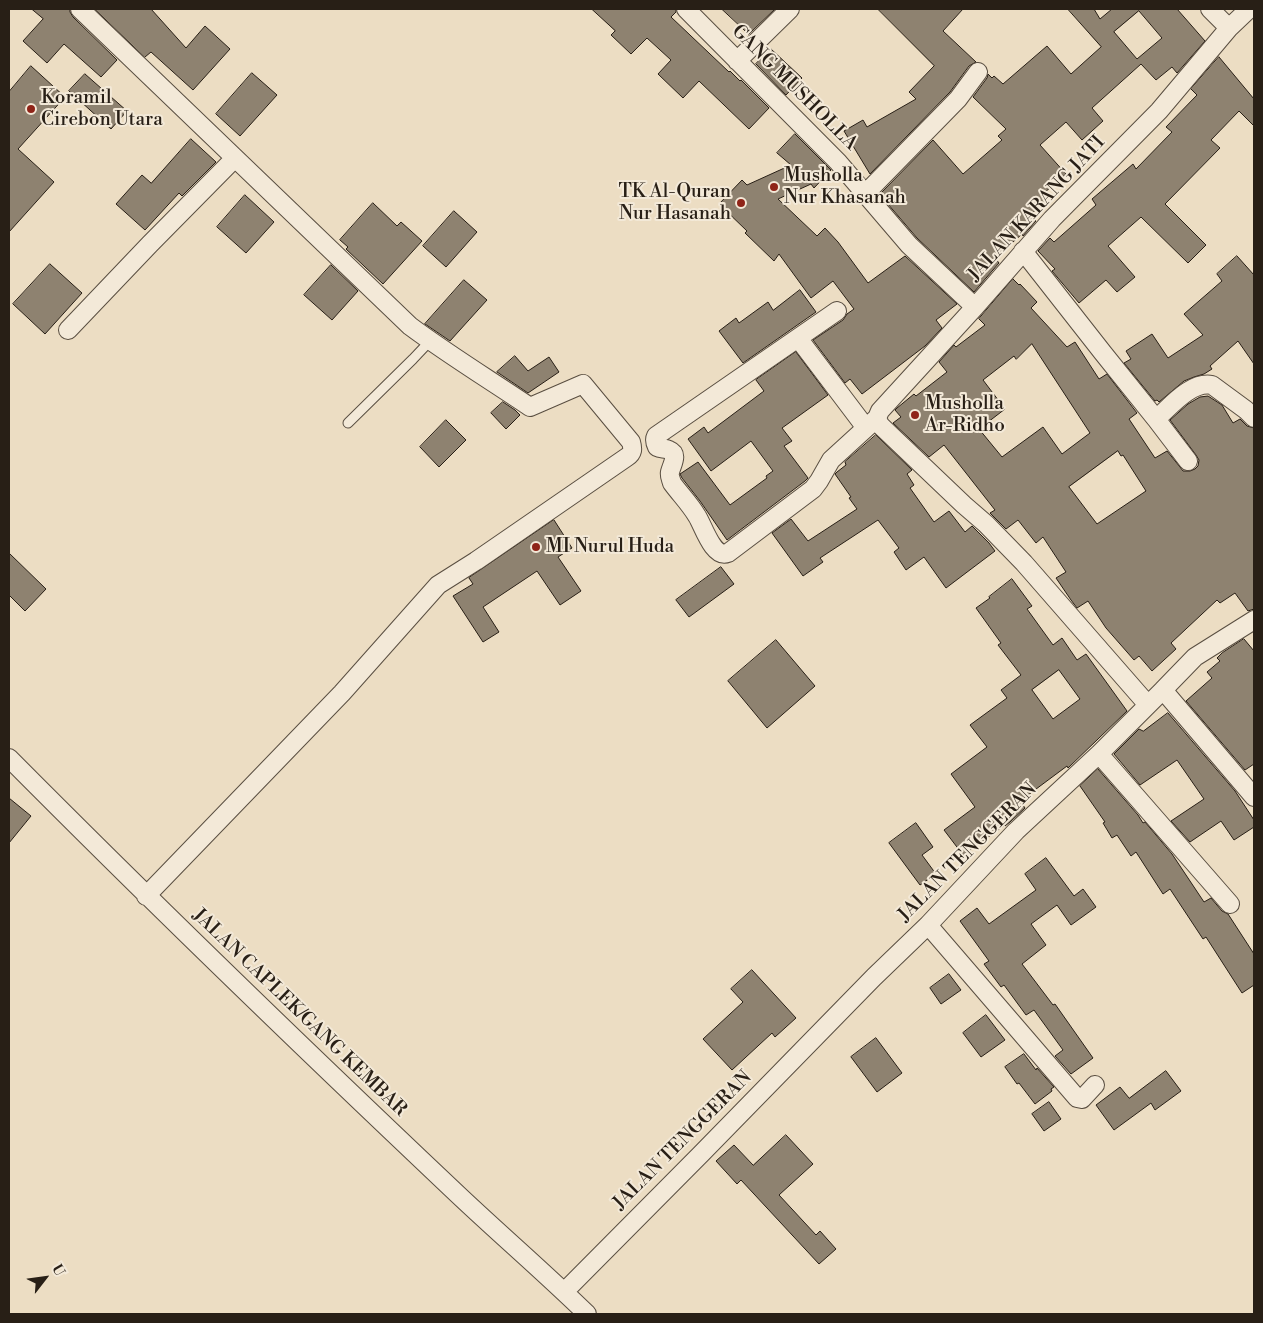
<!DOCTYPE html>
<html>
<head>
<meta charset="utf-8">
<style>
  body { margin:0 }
  #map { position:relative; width:1263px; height:1323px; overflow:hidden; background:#ecddc3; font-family:"Libre Bodoni",serif }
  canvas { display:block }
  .frame { position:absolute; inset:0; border:10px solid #281f16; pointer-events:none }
  .north { position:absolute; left:20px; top:1253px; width:50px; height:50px; -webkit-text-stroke:4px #f3e9d8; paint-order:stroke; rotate:60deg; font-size:14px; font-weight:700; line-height:20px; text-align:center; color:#281f16 }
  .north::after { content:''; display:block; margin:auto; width:18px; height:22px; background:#281f16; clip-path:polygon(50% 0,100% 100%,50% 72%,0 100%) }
</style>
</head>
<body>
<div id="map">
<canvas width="1263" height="1323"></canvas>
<div class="frame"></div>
<div class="north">U</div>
</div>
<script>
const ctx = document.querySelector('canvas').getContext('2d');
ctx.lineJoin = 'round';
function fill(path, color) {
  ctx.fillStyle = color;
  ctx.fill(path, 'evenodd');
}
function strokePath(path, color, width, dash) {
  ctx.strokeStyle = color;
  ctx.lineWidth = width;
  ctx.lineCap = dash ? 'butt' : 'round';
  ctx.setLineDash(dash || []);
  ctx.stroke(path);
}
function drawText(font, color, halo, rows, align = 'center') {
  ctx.font = font + ' "Libre Bodoni",serif';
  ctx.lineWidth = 4;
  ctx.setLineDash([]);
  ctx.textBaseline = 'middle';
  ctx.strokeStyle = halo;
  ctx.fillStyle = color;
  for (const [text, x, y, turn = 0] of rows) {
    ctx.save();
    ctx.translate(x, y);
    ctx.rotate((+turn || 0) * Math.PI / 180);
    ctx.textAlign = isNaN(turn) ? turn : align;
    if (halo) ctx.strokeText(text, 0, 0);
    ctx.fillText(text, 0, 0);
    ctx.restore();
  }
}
const building = new Path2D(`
  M 32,9 L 70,9 L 70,12 L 73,17 L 117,60 L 101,77 L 64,44 L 47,63 L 23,41 L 43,19 Z
  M 95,9 L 151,9 L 186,48 L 205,26 L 230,49 L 193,90 L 151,52 L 145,57 Z
  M 592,9 L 676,9 L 676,12 L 671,17 L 729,72 L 730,71 L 740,81 L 741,80 L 769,108 L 749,129 L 699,81 L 683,98 L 658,74 L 671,60 L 647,38 L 631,54 L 611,35 L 615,31 Z
  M 722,9 L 775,9 L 749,34 Z
  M 878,9 L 963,9 L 943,31 L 976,62 L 969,66 L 950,92 L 870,174 L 844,131 L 863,120 L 867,127 L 916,99 L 909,92 L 934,66 Z
  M 1068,9 L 1094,9 L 1100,19 L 1112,9 L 1177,9 L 1205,41 L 1177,73 L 1172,67 L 1156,80 L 1141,64 L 1092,108 L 1103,121 L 1082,140 L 1066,122 L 1040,145 L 1066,174 L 1044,193 L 1048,199 L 1030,215 L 1036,221 L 1023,236 L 1022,234 L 995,258 L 999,263 L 974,292 L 917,238 L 887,203 L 881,193 L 933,140 L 963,174 L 1002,140 L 998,136 L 1006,129 L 973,97 L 987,78 L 988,74 L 992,78 L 994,76 L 1003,84 L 1047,46 L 1071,74 L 1101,47 ZM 1139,11 L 1162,38 L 1137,59 L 1114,32 Z
  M 771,49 L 802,78 L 786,95 L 756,64 Z
  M 1219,57 L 1254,99 L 1254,126 L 1239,111 L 1211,140 L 1220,148 L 1165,204 L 1206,245 L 1188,263 L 1141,217 L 1108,246 L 1135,277 L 1117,292 L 1106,280 L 1079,303 L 1052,271 L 1055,269 L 1038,251 L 1050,238 L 1054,242 L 1096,205 L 1092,199 L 1133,164 L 1136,169 L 1172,132 L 1166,127 L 1197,95 L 1191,89 Z
  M 31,66 L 65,97 L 18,149 L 54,182 L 9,232 L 9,92 Z
  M 252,73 L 277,95 L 240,136 L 216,114 Z
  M 85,74 L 127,111 L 111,129 L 69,91 Z
  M 795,134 L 831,170 L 814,188 L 811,184 L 778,199 L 817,236 L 825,228 L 838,242 L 868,283 L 905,256 L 957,304 L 936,320 L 942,328 L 925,346 L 862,394 L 850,379 L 845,383 L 813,340 L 843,320 L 847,314 L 854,309 L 833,281 L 811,298 L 779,254 L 774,261 L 745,233 L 747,231 L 719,204 L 742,180 L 747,185 L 791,165 L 777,153 Z
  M 191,139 L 216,162 L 182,196 L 179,193 L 145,230 L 116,204 L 142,175 L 151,183 Z
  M 245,195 L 274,222 L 246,253 L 217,227 Z
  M 373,203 L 397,226 L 401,222 L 422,241 L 383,284 L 346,249 L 348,247 L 340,240 Z
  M 454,211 L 477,232 L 446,267 L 423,246 Z
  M 1237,256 L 1254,275 L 1254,364 L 1238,341 L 1210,366 L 1212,369 L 1204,374 L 1194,377 L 1184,381 L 1159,402 L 1157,400 L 1155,401 L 1124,363 L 1131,359 L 1126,351 L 1152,334 L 1168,358 L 1203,335 L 1184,314 L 1222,281 L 1217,274 Z
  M 50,264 L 82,293 L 45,334 L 13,304 Z
  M 331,265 L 358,291 L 332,320 L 304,295 Z
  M 1013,279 L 1019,285 L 1020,284 L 1037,302 L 1031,308 L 1067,347 L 1075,342 L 1099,379 L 1107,374 L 1137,413 L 1129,419 L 1155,458 L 1167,451 L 1180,467 L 1183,471 L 1190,471 L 1195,469 L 1198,466 L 1199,460 L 1196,455 L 1170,420 L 1188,404 L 1200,397 L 1208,396 L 1222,405 L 1233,423 L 1240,419 L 1247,426 L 1254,428 L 1254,609 L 1248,611 L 1235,593 L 1220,603 L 1217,600 L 1171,643 L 1176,649 L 1152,671 L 1139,656 L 1134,660 L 1106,628 L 1088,601 L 1077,608 L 1071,600 L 1056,578 L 1066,572 L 1043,537 L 1036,543 L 1018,520 L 1006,529 L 990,513 L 995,510 L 944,445 L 929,457 L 893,423 L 901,417 L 895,410 L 897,408 L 914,394 L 916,396 L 947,372 L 939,362 L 954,345 L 956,347 L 985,325 L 979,319 ZM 1032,344 L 1090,433 L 1062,454 L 1043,427 L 1002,457 L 979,429 L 1005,409 L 983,380 L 1014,356 L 1016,359 ZM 1118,451 L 1121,456 L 1123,455 L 1146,491 L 1097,524 L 1069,487 Z
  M 464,280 L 487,300 L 450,341 L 425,324 Z
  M 800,290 L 816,312 L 743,363 L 719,331 L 736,318 L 739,323 L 768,302 L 773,310 Z
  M 796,352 L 828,395 L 782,428 L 792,441 L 784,446 L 808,478 L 805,481 L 727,540 L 700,501 L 682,478 L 680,474 L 698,462 L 730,505 L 767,478 L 766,476 L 773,471 L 751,441 L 711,471 L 688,439 L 704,427 L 708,433 L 764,391 L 756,380 Z
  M 515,356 L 528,371 L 549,357 L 559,372 L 528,393 L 497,372 Z
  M 503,402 L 515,410 L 520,415 L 506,429 L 491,413 Z
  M 446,420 L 466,440 L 439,467 L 420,447 Z
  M 876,435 L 912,470 L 907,474 L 914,485 L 910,488 L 934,522 L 949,511 L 965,532 L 972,526 L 989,543 L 995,551 L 946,588 L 924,557 L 906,570 L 894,552 L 899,548 L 878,520 L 820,558 L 823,562 L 803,576 L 772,533 L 791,519 L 808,541 L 857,509 L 849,498 L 851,497 L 835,474 L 837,472 L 846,465 L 845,462 Z
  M 554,520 L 572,548 L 558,557 L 581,591 L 560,605 L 537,571 L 483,607 L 499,632 L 483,642 L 453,596 L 473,584 L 469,578 Z
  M 9,553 L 46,589 L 25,611 L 9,595 Z
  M 721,567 L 734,584 L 689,617 L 676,600 Z
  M 1012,579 L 1032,606 L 1027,609 L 1053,645 L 1062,638 L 1077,660 L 1086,654 L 1127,711 L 1068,768 L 1067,766 L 1020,801 L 1025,808 L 1010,822 L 1005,826 L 1005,825 L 963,855 L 944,830 L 975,807 L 951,774 L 987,747 L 970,725 L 1007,698 L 1001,690 L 1021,675 L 998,645 L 1001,643 L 976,608 L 990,598 L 989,597 ZM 1059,670 L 1080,699 L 1053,719 L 1032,690 Z
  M 1244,639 L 1254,651 L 1254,764 L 1245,770 L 1186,701 L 1212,678 L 1207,672 L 1220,661 L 1217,658 L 1222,653 Z
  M 776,640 L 815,686 L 767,728 L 728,681 Z
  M 1168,713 L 1235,791 L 1254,820 L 1254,827 L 1234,840 L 1221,821 L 1190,842 L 1171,821 L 1204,799 L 1177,760 L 1140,785 L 1114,754 L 1139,729 L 1143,731 Z
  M 1098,769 L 1138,815 L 1143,823 L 1145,822 L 1172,854 L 1204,902 L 1211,898 L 1222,911 L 1228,914 L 1254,954 L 1254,985 L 1242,993 L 1206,937 L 1203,939 L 1170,889 L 1163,894 L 1136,852 L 1131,856 L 1117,835 L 1112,838 L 1103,823 L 1105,822 L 1080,786 Z
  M 9,798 L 31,816 L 9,843 Z
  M 916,823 L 933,847 L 922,855 L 936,874 L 920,885 L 889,843 Z
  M 1046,858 L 1074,896 L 1083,889 L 1096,907 L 1071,925 L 1057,905 L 1031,924 L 1046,945 L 1022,964 L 1053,1005 L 1055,1004 L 1093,1058 L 1071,1074 L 1055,1056 L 1063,1050 L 1034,1010 L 1026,1015 L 1004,985 L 1001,987 L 984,964 L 989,961 L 960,921 L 977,908 L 989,924 L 1036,890 L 1025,874 Z
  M 752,970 L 796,1018 L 775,1037 L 772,1033 L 732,1070 L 703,1039 L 743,1002 L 731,989 Z
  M 949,974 L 961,990 L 941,1004 L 930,988 Z
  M 986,1015 L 1005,1040 L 981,1057 L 963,1033 Z
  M 876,1038 L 902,1073 L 877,1092 L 851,1057 Z
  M 1024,1054 L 1036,1070 L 1037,1068 L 1054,1087 L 1051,1089 L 1052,1091 L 1035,1104 L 1019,1083 L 1017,1084 L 1005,1067 Z
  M 1166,1071 L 1181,1091 L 1155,1110 L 1151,1103 L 1114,1130 L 1096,1105 L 1120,1087 L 1129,1098 Z
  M 1049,1102 L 1061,1119 L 1044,1131 L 1032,1114 Z
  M 786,1135 L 813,1164 L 779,1195 L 816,1235 L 820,1231 L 836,1249 L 819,1264 L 741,1180 L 737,1184 L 716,1161 L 734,1145 L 753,1165 Z`);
const lane = new Path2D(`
  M 348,423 L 413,359 L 430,341`);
const street = new Path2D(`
  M 80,9 L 410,326 C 449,355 490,380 530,407 L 583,384 L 631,442 C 633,449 633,453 627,457 L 476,561 L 438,585 L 342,693 L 146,896
  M 686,9 L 838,162 L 909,245 L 975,307
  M 1210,9 L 1229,28
  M 737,61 L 790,9
  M 865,194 L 958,99 L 978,72
  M 1023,251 L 1103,353 L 1156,419 L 1188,461
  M 837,311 L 656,436 C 654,440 655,443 657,447 C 661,449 665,448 669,450 C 679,454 672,464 670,472 C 669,476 671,479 672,483 C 680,494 690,504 697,516 C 703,525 713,559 728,553 L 813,489 L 819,481 L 831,460 L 877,418 L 880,411 L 975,307 L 1052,219 L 1159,111 L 1229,28 L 1249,9
  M 68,330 L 150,244 L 235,158
  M 798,338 L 866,428
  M 1156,419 C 1171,406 1191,381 1212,385 L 1246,410 L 1254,418
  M 1163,690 L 1195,657 L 1254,620
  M 1148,705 L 1163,690 L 1254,797
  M 1099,754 L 1230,904
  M 9,758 C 154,904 302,1047 451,1188 C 496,1231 543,1271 587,1314
  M 928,925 L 1077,1098 L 1082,1099 L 1095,1085
  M 564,1292 L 701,1154 L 874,977 L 928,925 L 1016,831 L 1099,754 L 1148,705 L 1024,563 L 986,524 L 964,505 L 880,425 L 877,418`);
const markers = [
  [31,109,5,"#8f2418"],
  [774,187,5,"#8f2418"],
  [741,203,5,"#8f2418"],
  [915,415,5,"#8f2418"],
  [536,547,5,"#8f2418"]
];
const streetNames = [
  ["GANG MUSHOLLA",794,88,45],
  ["JALAN KARANG JATI",1037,209,-47],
  ["JALAN TENGGERAN",968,853,-45],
  ["JALAN CAPLEK/GANG KEMBAR",299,1013,44],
  ["JALAN TENGGERAN",683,1141,-45]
];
const poiNames = [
  ["Koramil",41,98],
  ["Cirebon Utara",41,120],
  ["Musholla",784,176],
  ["Nur Khasanah",784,198],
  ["TK Al-Quran",731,192,"right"],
  ["Nur Hasanah",731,214,"right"],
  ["Musholla",925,404],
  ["Ar-Ridho",925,426],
  ["MI Nurul Huda",546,547]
];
fill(building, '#8e8270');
strokePath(building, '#281f16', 1);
strokePath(lane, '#594e41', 11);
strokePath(street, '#594e41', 20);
strokePath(lane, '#f3e9d8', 9);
strokePath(street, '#f3e9d8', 18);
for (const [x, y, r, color] of markers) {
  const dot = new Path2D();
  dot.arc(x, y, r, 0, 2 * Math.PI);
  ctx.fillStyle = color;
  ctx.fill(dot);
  strokePath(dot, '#f3e9d8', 2);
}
drawText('19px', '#281f16', '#f3e9d8', streetNames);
drawText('19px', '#281f16', '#f3e9d8', poiNames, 'left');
</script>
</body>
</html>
